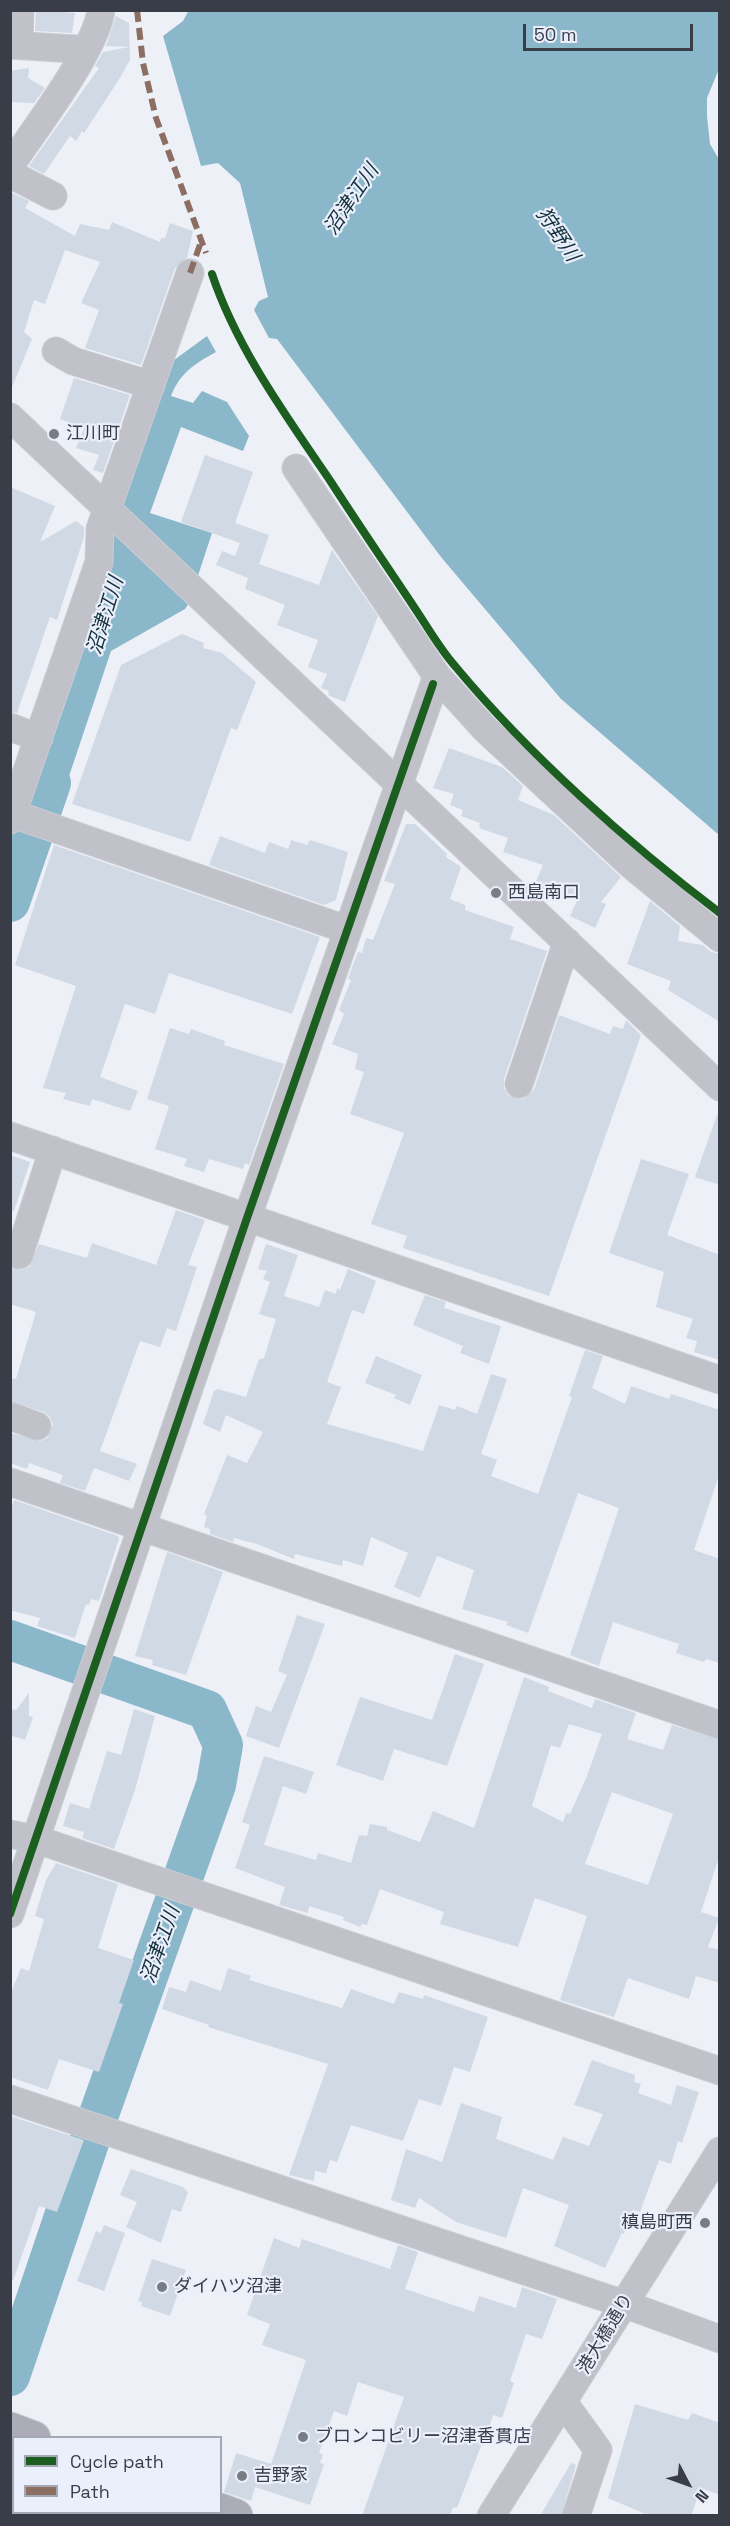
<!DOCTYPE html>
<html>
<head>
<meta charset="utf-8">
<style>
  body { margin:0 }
  #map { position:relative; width:730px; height:2526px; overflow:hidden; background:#eef0f7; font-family:"Space Grotesk",sans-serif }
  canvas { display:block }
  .frame { position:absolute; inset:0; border:12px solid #383d48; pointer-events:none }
  .legend { position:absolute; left:12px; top:2436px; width:210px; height:78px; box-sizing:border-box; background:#eaeffb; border:2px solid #a3a8b3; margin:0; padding:8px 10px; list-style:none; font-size:18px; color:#383d48 }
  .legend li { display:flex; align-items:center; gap:12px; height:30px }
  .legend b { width:30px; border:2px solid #a3a8b3 }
  .north { position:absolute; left:658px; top:2454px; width:60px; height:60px; -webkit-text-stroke:4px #eaeffb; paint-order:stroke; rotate:131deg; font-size:16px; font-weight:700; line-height:24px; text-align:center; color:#383d48 }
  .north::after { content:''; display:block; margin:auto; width:21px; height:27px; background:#383d48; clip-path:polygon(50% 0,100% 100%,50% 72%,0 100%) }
  .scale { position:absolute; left:523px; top:24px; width:170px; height:27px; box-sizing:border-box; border:3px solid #383d48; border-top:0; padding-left:8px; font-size:18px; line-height:21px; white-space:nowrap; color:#383d48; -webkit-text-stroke:4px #eaeffb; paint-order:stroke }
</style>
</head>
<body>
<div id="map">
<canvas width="730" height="2526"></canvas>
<div class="frame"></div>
<ul class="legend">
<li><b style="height:8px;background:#1b5e20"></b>Cycle path</li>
<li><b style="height:8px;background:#8d6e63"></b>Path</li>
</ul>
<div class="north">N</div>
<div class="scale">50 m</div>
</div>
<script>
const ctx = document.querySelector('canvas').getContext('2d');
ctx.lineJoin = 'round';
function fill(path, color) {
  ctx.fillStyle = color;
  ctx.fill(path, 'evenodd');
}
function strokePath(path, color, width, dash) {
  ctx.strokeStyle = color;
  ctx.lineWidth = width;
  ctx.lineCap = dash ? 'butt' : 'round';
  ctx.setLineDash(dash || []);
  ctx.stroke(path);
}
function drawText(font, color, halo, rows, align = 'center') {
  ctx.font = font + ' "Space Grotesk","Noto Sans JP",sans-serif';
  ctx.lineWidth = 4.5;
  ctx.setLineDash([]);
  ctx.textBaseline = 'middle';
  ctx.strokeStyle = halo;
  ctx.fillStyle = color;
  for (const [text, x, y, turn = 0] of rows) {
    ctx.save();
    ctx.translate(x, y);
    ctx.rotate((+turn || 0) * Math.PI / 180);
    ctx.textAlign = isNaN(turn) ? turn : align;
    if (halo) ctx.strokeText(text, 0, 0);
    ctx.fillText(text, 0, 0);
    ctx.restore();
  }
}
const water = new Path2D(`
  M 189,10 L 719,11 L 719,69 L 707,98 L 707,116 L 710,144 L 720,161 L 719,835 L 561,699 L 441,557 L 277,339 L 269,338 L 254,310 L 259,301 L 268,297 L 240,183 L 218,163 L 201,166 L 163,36 L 183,21 Z
  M 207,336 L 216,352 C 194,364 180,373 171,396 L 193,403 L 202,391 L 227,402 L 249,436 L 243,451 L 181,427 L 150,513 L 212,533 L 189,603 L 185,609 L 111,651 L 54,821 L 23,827 L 113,548 L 110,529 L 170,363 Z`);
const river = new Path2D(`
  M 10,902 L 51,783
  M 10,1640 L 207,1710 L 223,1745 L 216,1785 L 93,2131 L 10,2376`);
const building = new Path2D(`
  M 36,10 L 75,13 L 72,33 L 35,31 Z
  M 116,16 L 129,23 L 130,60 L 118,81 L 84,133 L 82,131 L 76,141 L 70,136 L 44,174 L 29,166 L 99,68 L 95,66 L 103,52 L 129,47 L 106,46 Z
  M 29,68 L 28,78 L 45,88 L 34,103 L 10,102 L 10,71 Z
  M 10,192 L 29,201 L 25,208 L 75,236 L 80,224 L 109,230 L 112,222 L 160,242 L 161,238 L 165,238 L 170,223 L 193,231 L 187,258 L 175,268 L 141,365 L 85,348 L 99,310 L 81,303 L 100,262 L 65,250 L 45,304 L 34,300 L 24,332 L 32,339 L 10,392 Z
  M 74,378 L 130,395 L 103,473 L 93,470 L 99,455 L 76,448 L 84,428 L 60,419 Z
  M 205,455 L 253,472 L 235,523 L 269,535 L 259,564 L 319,585 L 332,550 L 378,616 L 345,702 L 328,695 L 329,691 L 321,688 L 327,674 L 308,667 L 318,640 L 277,625 L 285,605 L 245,589 L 248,578 L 216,565 L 222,551 L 235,556 L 240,543 L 181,522 Z
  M 10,487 L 55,506 L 40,542 L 76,521 L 84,527 L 84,537 L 57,620 L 50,617 L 17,713 L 10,712 Z
  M 182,634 L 204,643 L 203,648 L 222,653 L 256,682 L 237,730 L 231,728 L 190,842 L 72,804 L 121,665 Z
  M 449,748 L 502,767 L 523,786 L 518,800 L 554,815 L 621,877 L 601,902 L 606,904 L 595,928 L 570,916 L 577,901 L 534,886 L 543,865 L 503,852 L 508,838 L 479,828 L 480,823 L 461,816 L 463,810 L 450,805 L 454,794 L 433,788 Z
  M 406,824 L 415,824 L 447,854 L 446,857 L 461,867 L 450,899 L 465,905 L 465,910 L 514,927 L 510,939 L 547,951 L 504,1079 L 504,1088 L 508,1095 L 523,1099 L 534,1090 L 559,1015 L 610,1034 L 613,1026 L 623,1029 L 626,1020 L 641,1035 L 549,1296 L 403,1248 L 407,1236 L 371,1224 L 404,1133 L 350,1114 L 364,1072 L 355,1069 L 358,1054 L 332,1044 L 344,1014 L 339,1010 L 351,980 L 348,979 L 351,970 L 358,952 L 362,953 L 366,938 L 373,940 L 395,884 L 384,881 Z
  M 220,836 L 265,853 L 269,842 L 288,849 L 291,840 L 307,845 L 310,840 L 348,852 L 336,900 L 324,905 L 209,865 Z
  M 54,845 L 320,937 L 292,1014 L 169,973 L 155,1014 L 125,1004 L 100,1077 L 138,1091 L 130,1111 L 92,1099 L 90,1106 L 63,1099 L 66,1093 L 43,1088 L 76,986 L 15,965 Z
  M 650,901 L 680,926 L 678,941 L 703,945 L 711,952 L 720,954 L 720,1022 L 668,990 L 671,981 L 627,964 Z
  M 170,1028 L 189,1034 L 191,1029 L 225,1041 L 224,1045 L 284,1064 L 249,1165 L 245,1163 L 243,1169 L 209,1159 L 204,1172 L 184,1166 L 187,1159 L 155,1149 L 169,1106 L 147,1099 Z
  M 717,1115 L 720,1115 L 720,1185 L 695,1177 Z
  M 10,1155 L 30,1162 L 14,1211 L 10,1211 Z
  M 641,1159 L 689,1174 L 667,1235 L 720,1255 L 720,1360 L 694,1352 L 697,1341 L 686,1338 L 693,1319 L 656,1307 L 664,1272 L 609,1253 Z
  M 176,1210 L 205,1220 L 188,1265 L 197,1267 L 176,1331 L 167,1328 L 160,1347 L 140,1341 L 100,1451 L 137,1464 L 129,1481 L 94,1468 L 85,1491 L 60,1483 L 63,1475 L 29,1463 L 27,1469 L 10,1463 L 11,1433 L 40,1441 L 47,1438 L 53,1424 L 49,1416 L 43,1412 L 10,1401 L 10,1378 L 16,1379 L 36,1312 L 10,1304 L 10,1268 L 22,1270 L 29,1267 L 39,1244 L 87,1258 L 92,1243 L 156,1265 Z
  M 266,1244 L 298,1255 L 284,1296 L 319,1307 L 325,1290 L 336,1294 L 337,1288 L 340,1290 L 348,1269 L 376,1281 L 364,1314 L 352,1310 L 327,1382 L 341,1387 L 327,1424 L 423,1451 L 439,1405 L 455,1410 L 457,1406 L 477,1414 L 491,1374 L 507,1379 L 481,1454 L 497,1460 L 491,1476 L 538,1494 L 572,1397 L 569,1396 L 585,1350 L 603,1356 L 592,1388 L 625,1404 L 631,1386 L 669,1399 L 671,1394 L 720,1410 L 720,1472 L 694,1550 L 720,1559 L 720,1663 L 706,1659 L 704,1662 L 676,1653 L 679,1644 L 613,1622 L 599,1666 L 570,1655 L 619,1508 L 578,1493 L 528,1633 L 506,1625 L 508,1622 L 462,1609 L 474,1570 L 437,1556 L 420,1598 L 394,1587 L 408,1553 L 371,1537 L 363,1566 L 343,1560 L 342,1566 L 295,1554 L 294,1559 L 257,1544 L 234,1538 L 233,1542 L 210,1534 L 210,1529 L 204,1527 L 207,1516 L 204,1514 L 227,1455 L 247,1463 L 263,1432 L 226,1415 L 220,1432 L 203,1424 L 214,1391 L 218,1389 L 246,1397 L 259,1359 L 264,1358 L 276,1319 L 259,1314 L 270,1282 L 263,1279 L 267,1271 L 258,1269 Z
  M 425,1295 L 446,1302 L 444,1308 L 501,1326 L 489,1364 L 460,1353 L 463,1346 L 413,1325 Z
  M 376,1356 L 422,1375 L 410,1405 L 394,1398 L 396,1395 L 365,1383 Z
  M 14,1500 L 118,1536 L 119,1539 L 99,1601 L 91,1599 L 89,1605 L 86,1604 L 75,1638 L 37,1626 L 40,1618 L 10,1610 L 10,1512 Z
  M 167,1552 L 223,1572 L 186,1675 L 152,1665 L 153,1660 L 135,1656 Z
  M 297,1615 L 325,1624 L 279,1748 L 246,1736 L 256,1706 L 271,1712 L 287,1675 L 278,1671 Z
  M 455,1654 L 484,1664 L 447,1766 L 394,1749 L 383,1781 L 336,1765 L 360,1697 L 432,1720 Z
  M 524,1677 L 549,1687 L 548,1691 L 592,1708 L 595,1699 L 636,1713 L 627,1739 L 663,1750 L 672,1725 L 720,1740 L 720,1854 L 701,1912 L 719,1918 L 708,1947 L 720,1950 L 720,1983 L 696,1976 L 689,1999 L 628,1978 L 614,2017 L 560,2000 L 587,1916 L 535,1898 L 518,1947 L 440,1924 L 444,1912 L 380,1889 L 367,1925 L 362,1924 L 360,1927 L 343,1920 L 344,1917 L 309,1906 L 308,1913 L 279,1905 L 285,1887 L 235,1868 L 250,1825 L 242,1822 L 264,1756 L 314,1772 L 306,1794 L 283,1786 L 264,1845 L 316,1860 L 318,1853 L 351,1863 L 359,1835 L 367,1836 L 370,1824 L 387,1827 L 387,1830 L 420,1842 L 433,1811 L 474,1828 ZM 569,1724 L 602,1734 L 587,1776 L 570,1814 L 566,1813 L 563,1822 L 532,1806 L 551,1745 L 560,1748 ZM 612,1792 L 673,1814 L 648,1885 L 585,1864 Z
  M 29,1693 L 29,1716 L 33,1717 L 25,1740 L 10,1735 L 10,1709 L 16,1710 Z
  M 134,1709 L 155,1716 L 135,1790 L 114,1849 L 82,1838 L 84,1832 L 63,1826 L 70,1803 L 89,1809 L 107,1751 L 121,1755 Z
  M 56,1863 L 118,1884 L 98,1948 L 134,1960 L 119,2003 L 123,2004 L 99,2072 L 59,2059 L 48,2090 L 10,2077 L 10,1995 L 21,1968 L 29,1971 L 44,1919 L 35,1916 L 46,1880 Z
  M 228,1968 L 251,1976 L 249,1980 L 342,2008 L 351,1989 L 394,2004 L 399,1992 L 423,1999 L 424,1995 L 488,2017 L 470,2072 L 454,2067 L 441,2106 L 419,2099 L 403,2141 L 351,2125 L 337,2162 L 330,2160 L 326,2173 L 315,2171 L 314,2181 L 289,2175 L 328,2064 L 208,2027 L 209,2025 L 162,2009 L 169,1987 L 186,1992 L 190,1980 L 221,1991 Z
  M 592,2060 L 635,2075 L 634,2082 L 641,2084 L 638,2093 L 671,2105 L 677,2085 L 699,2092 L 682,2143 L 678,2141 L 671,2164 L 659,2160 L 640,2212 L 633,2210 L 624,2234 L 622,2233 L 605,2268 L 554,2246 L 569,2205 L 523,2188 L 506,2238 L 456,2222 L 419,2198 L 415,2208 L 391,2200 L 406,2149 L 442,2162 L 461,2103 L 502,2117 L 496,2139 L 553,2160 L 563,2137 L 589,2146 L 603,2114 L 574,2105 Z
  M 10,2116 L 84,2140 L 57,2212 L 39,2206 L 13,2281 L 10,2280 Z
  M 131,2169 L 183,2187 L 188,2192 L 181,2212 L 172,2209 L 161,2243 L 126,2227 L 137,2202 L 120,2195 Z
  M 104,2225 L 125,2233 L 104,2291 L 77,2281 L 96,2231 L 101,2233 Z
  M 274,2238 L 299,2248 L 302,2239 L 390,2269 L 398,2245 L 418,2252 L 405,2289 L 474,2312 L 479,2296 L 516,2308 L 522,2287 L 557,2299 L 542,2339 L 526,2334 L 510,2381 L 514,2383 L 502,2418 L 493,2415 L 484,2446 L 481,2446 L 457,2508 L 453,2507 L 450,2516 L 362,2516 L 404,2397 L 358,2382 L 347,2416 L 334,2411 L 319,2453 L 323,2455 L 320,2463 L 324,2464 L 310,2505 L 255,2487 L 251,2501 L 224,2492 L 236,2453 L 271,2464 L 306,2360 L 262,2345 L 270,2324 L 247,2315 Z
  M 152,2259 L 186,2270 L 170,2316 L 141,2306 L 142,2302 L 138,2301 Z
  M 635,2404 L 688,2420 L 692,2413 L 720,2423 L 720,2495 L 701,2488 L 691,2516 L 650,2516 L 608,2498 Z
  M 571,2463 L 576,2465 L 561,2516 L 540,2516 Z`);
const path = new Path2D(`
  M 10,2466 L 14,2467
  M 126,2512 L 133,2516`);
const minor = new Path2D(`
  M 10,45 L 76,49 L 85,52
  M 19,45 L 20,10
  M 10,166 C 34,130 96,50 101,10
  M 10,174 L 53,196
  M 56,351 L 73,361 L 151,385
  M 10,417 L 720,1087
  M 296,468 L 437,676 L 485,729 L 630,864 L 720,938
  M 10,727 L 39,738
  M 10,813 L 348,930
  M 10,820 L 99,562 L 100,529 L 190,273
  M 519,1084 L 567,942
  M 10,1136 L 720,1380
  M 19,1255 L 53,1150
  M 10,1416 L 37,1426
  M 10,1482 L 720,1725
  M 10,1834 L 35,1839 L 720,2071
  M 10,1914 L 247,1218 L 437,676
  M 10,2099 L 624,2304 L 720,2339
  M 564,2403 L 598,2450 L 576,2516
  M 491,2516 L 720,2151`);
const highway = new Path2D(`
  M 10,2429 L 34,2438
  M 220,2510 L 236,2516
  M 164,2512 L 172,2516`);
const quiet = new Path2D(`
  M 137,10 L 143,63 L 156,118 L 206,253
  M 190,273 L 202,239`);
const cycleway = new Path2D(`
  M 212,274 C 237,349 287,417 331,482 C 358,524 386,565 414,607 C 427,626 439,648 455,666 C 528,754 629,844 720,913
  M 10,1914 L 247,1218 L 433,684`);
const markers = [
  [54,434,6,"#787c85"],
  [496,893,6,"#787c85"],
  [705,2223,6,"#787c85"],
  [162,2287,6,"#787c85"],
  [303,2437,6,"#787c85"],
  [242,2476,6,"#787c85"]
];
const poiNames = [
  ["江川町",66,434],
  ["西島南口",508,893],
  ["槙島町西",693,2223,"right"],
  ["ダイハツ沼津",174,2287],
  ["ブロンコビリー沼津香貫店",315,2437],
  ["吉野家",254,2476]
];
const streetNames = [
  ["港大橋通り",606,2334,-59]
];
const waterNames = [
  ["沼津江川",352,200,-56],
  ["狩野川",557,235,56],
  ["沼津江川",106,616,-73],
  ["沼津江川",161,1945,-71]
];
fill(water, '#8bb7ca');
strokePath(river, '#8bb7ca', 40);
fill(building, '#d0d9e4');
strokePath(minor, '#cacdd3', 29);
strokePath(highway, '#cacdd3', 35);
strokePath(path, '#bebfc5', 4, [3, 4.5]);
strokePath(minor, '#c1c1c9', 27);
strokePath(highway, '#acacb6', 33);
strokePath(quiet, '#8d6e63', 6, [12, 6]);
strokePath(cycleway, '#1b5e20', 8);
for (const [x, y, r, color] of markers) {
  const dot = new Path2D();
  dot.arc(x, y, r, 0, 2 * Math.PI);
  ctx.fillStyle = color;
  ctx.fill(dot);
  strokePath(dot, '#eaeffb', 2);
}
drawText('18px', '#383d48', '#eaeffb', poiNames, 'left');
drawText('18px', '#383d48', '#eaeffb', streetNames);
drawText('italic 20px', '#12313c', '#eaeffb', waterNames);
</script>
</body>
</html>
